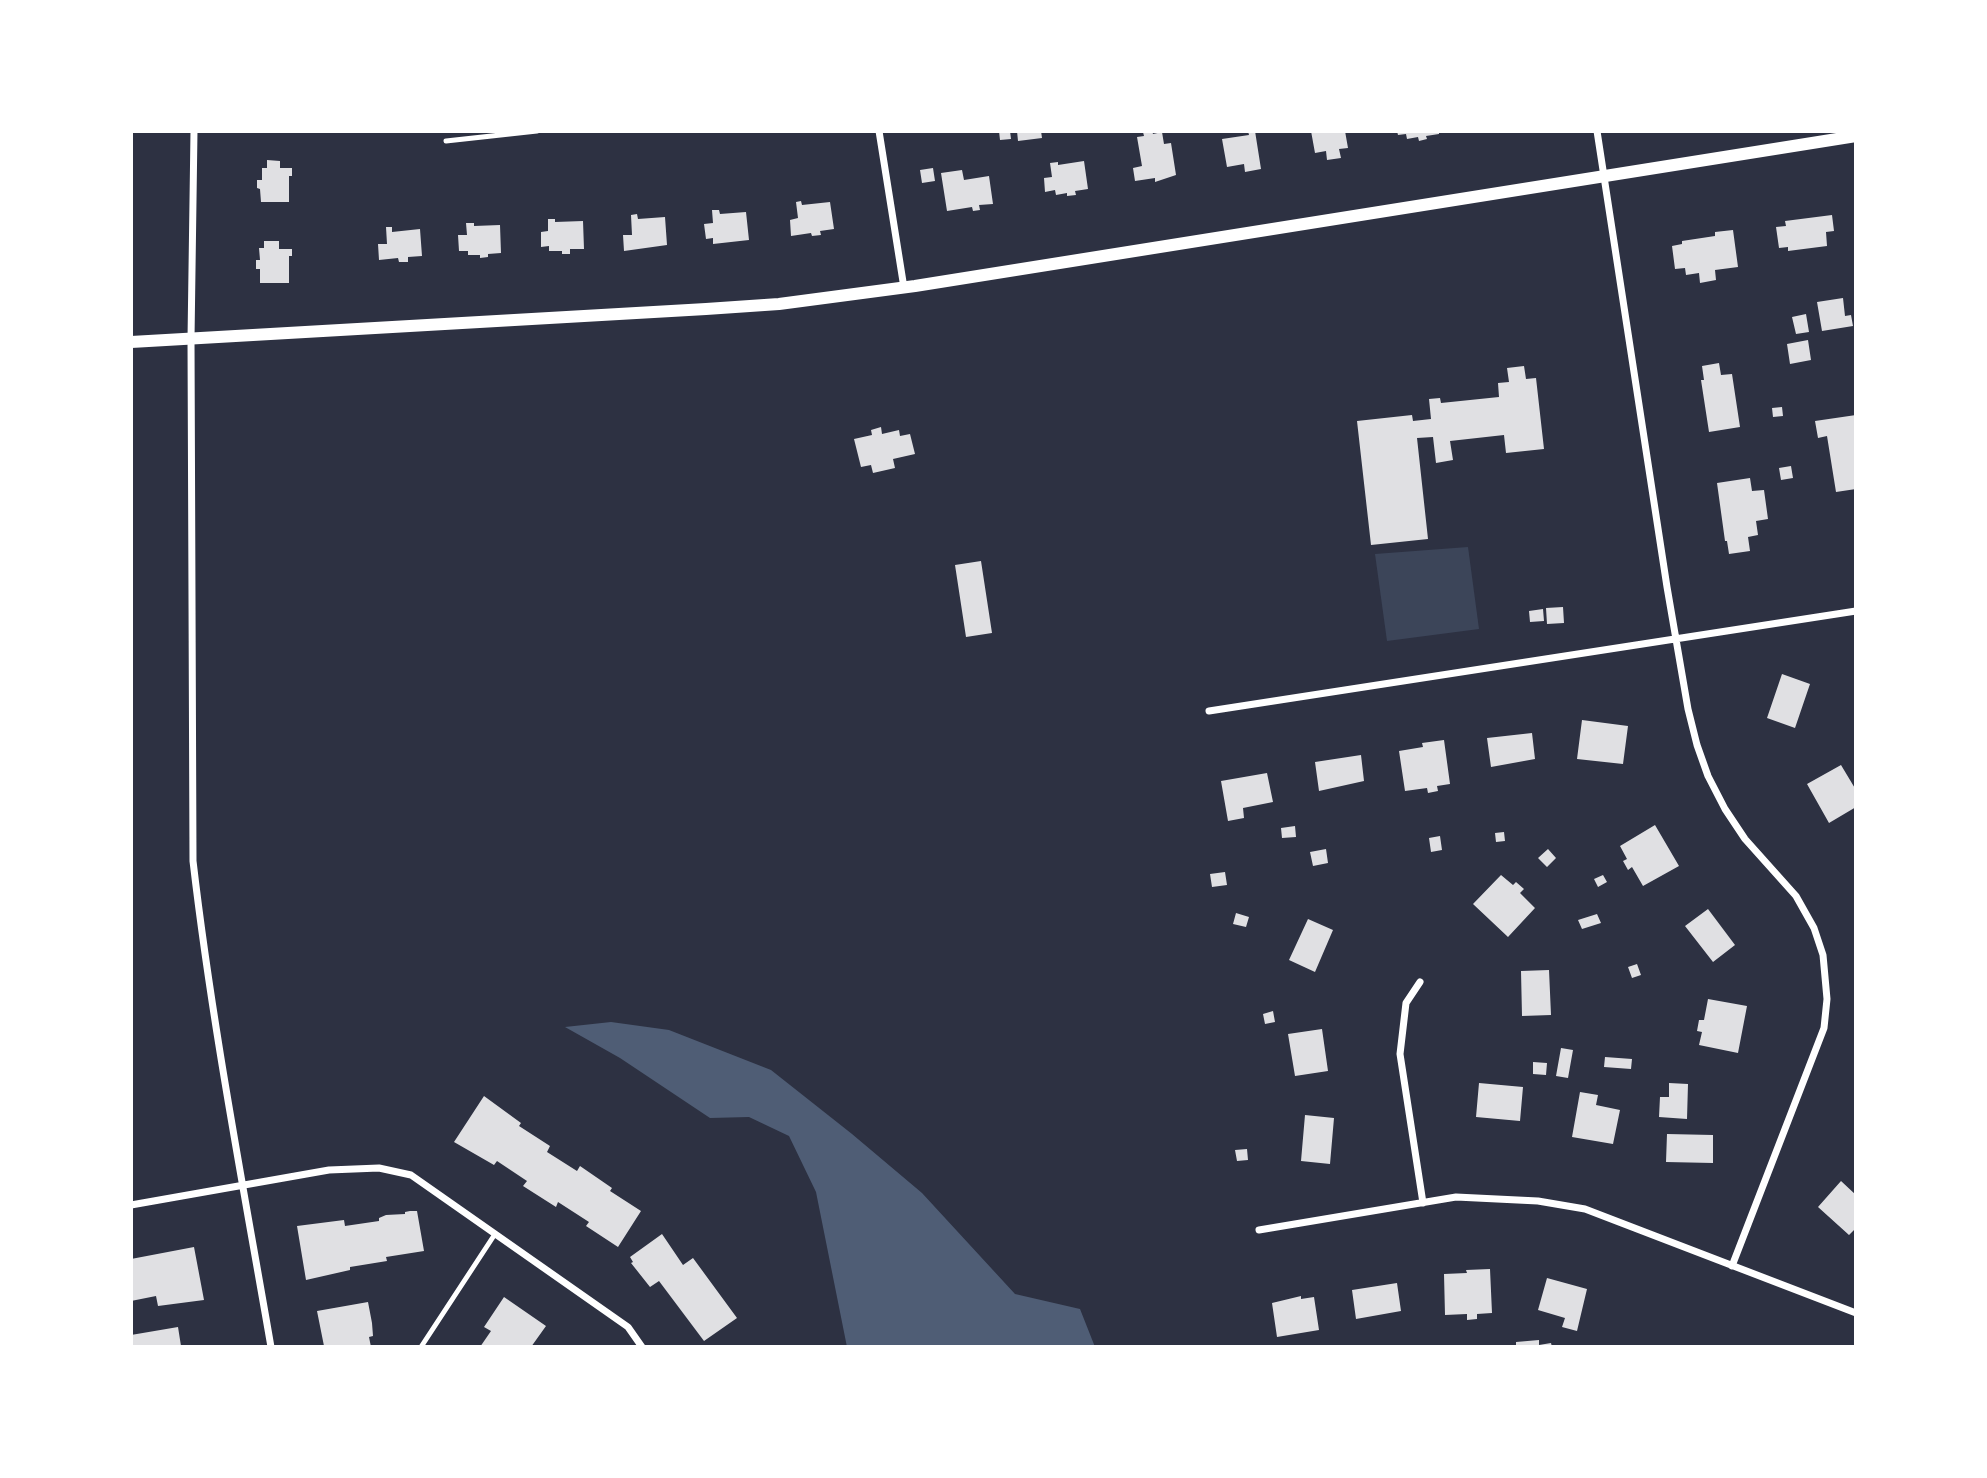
<!DOCTYPE html>
<html>
<head>
<meta charset="utf-8">
<style>
  body { margin:0 }
  #map { position:relative; width:1987px; height:1478px; overflow:hidden; background:#2d3142; font-family:Karla,sans-serif }
  canvas { display:block }
  .frame { position:absolute; inset:0; border:133px solid #fff; pointer-events:none }
</style>
</head>
<body>
<div id="map">
<canvas width="1987" height="1478"></canvas>
<div class="frame"></div>
</div>
<script>
const ctx = document.querySelector('canvas').getContext('2d');
ctx.lineJoin = 'round';
function fill(path, color) {
  ctx.fillStyle = color;
  ctx.fill(path, 'evenodd');
}
function strokePath(path, color, width, dash) {
  ctx.strokeStyle = color;
  ctx.lineWidth = width;
  ctx.lineCap = dash ? 'butt' : 'round';
  ctx.setLineDash(dash || []);
  ctx.stroke(path);
}
const green = new Path2D(`
  M 1468,547 L 1479,629 L 1387,641 L 1375,554 Z`);
const water = new Path2D(`
  M 611,1022 L 669,1030 L 771,1070 L 852,1134 L 922,1193 L 1015,1294 L 1080,1309 L 1095,1347 L 847,1347 L 816,1192 L 789,1136 L 749,1117 L 710,1118 L 620,1058 L 565,1027 Z`);
const building = new Path2D(`
  M 999,131 L 1010,131 L 1011,139 L 1000,140 Z
  M 1017,131 L 1041,131 L 1042,138 L 1018,141 Z
  M 1152,131 L 1153,134 L 1162,132 L 1164,144 L 1171,143 L 1176,175 L 1155,182 L 1155,178 L 1135,181 L 1133,168 L 1142,166 L 1137,137 L 1144,136 L 1143,132 Z
  M 1248,131 L 1255,131 L 1261,169 L 1245,172 L 1244,164 L 1227,167 L 1222,139 L 1249,135 Z
  M 1311,131 L 1345,131 L 1348,148 L 1339,149 L 1341,158 L 1327,160 L 1326,151 L 1315,153 Z
  M 1397,131 L 1439,131 L 1439,134 L 1426,136 L 1427,139 L 1419,141 L 1418,137 L 1407,139 L 1406,134 L 1398,135 Z
  M 267,160 L 280,161 L 280,168 L 292,168 L 292,176 L 289,176 L 289,202 L 261,202 L 260,189 L 257,188 L 257,180 L 262,180 L 262,168 L 267,168 Z
  M 1084,161 L 1088,189 L 1075,191 L 1076,195 L 1067,196 L 1067,193 L 1056,195 L 1055,190 L 1045,192 L 1044,178 L 1052,177 L 1050,163 L 1058,162 L 1058,165 Z
  M 933,168 L 935,181 L 922,183 L 920,170 Z
  M 962,170 L 964,180 L 989,176 L 993,204 L 979,205 L 980,210 L 973,211 L 972,207 L 947,211 L 941,173 Z
  M 801,201 L 802,205 L 830,202 L 834,229 L 820,231 L 821,235 L 812,236 L 811,233 L 791,236 L 790,220 L 798,218 L 796,202 Z
  M 712,210 L 719,210 L 720,214 L 746,212 L 749,240 L 713,244 L 713,238 L 706,239 L 704,224 L 713,223 Z
  M 637,214 L 638,219 L 665,217 L 667,245 L 624,251 L 623,235 L 632,235 L 631,215 Z
  M 1832,215 L 1834,231 L 1826,232 L 1827,246 L 1788,251 L 1788,247 L 1779,248 L 1776,227 L 1786,226 L 1785,221 Z
  M 548,219 L 555,219 L 555,222 L 583,221 L 584,249 L 570,249 L 570,254 L 562,254 L 562,251 L 549,251 L 549,246 L 541,247 L 541,232 L 548,231 Z
  M 466,223 L 474,223 L 474,226 L 500,225 L 501,253 L 488,254 L 488,257 L 480,258 L 480,255 L 468,255 L 468,251 L 459,251 L 458,235 L 467,235 Z
  M 386,227 L 392,227 L 392,232 L 420,229 L 422,256 L 408,257 L 408,262 L 399,262 L 398,258 L 379,260 L 378,244 L 387,244 Z
  M 1733,230 L 1738,267 L 1715,270 L 1716,280 L 1700,283 L 1699,273 L 1686,275 L 1685,268 L 1675,269 L 1672,246 L 1682,244 L 1682,241 L 1715,236 L 1715,232 Z
  M 264,241 L 279,241 L 279,249 L 292,249 L 292,256 L 289,256 L 289,283 L 260,283 L 260,269 L 256,269 L 256,260 L 260,260 L 259,248 L 264,248 Z
  M 1843,298 L 1845,316 L 1851,315 L 1853,326 L 1822,331 L 1817,302 Z
  M 1806,314 L 1809,332 L 1796,334 L 1792,317 Z
  M 1808,340 L 1811,360 L 1790,364 L 1787,344 Z
  M 1719,363 L 1721,375 L 1732,374 L 1740,427 L 1709,432 L 1701,380 L 1704,380 L 1702,366 Z
  M 1524,366 L 1526,379 L 1536,378 L 1544,449 L 1506,453 L 1504,435 L 1450,441 L 1453,460 L 1436,463 L 1433,437 L 1417,438 L 1428,539 L 1371,545 L 1357,421 L 1412,415 L 1413,421 L 1431,419 L 1429,399 L 1440,398 L 1441,403 L 1499,397 L 1498,383 L 1509,382 L 1507,368 Z
  M 1782,407 L 1783,416 L 1773,417 L 1772,408 Z
  M 1856,415 L 1856,489 L 1836,492 L 1827,436 L 1818,438 L 1815,421 Z
  M 881,427 L 882,434 L 899,430 L 900,436 L 910,434 L 915,454 L 893,459 L 895,468 L 873,473 L 871,465 L 861,467 L 854,439 L 872,435 L 871,430 Z
  M 1791,466 L 1793,478 L 1781,480 L 1779,468 Z
  M 1750,478 L 1752,491 L 1764,490 L 1768,519 L 1756,521 L 1758,535 L 1748,537 L 1750,551 L 1729,554 L 1727,541 L 1725,541 L 1717,483 Z
  M 981,561 L 992,633 L 966,637 L 955,565 Z
  M 1563,607 L 1564,623 L 1547,624 L 1546,608 Z
  M 1543,609 L 1544,621 L 1530,622 L 1529,611 Z
  M 1782,674 L 1810,684 L 1795,728 L 1767,718 Z
  M 1582,720 L 1628,726 L 1623,764 L 1577,759 Z
  M 1532,733 L 1535,759 L 1491,767 L 1487,738 Z
  M 1444,740 L 1450,784 L 1437,786 L 1438,791 L 1428,793 L 1427,788 L 1405,791 L 1399,751 L 1423,747 L 1422,743 Z
  M 1361,755 L 1364,781 L 1319,791 L 1315,762 Z
  M 1841,765 L 1856,790 L 1856,807 L 1829,823 L 1807,784 Z
  M 1267,773 L 1273,802 L 1243,808 L 1244,818 L 1228,821 L 1221,781 Z
  M 1655,825 L 1679,866 L 1643,886 L 1632,867 L 1628,870 L 1623,861 L 1627,859 L 1620,846 Z
  M 1295,826 L 1296,837 L 1282,838 L 1281,828 Z
  M 1504,832 L 1505,841 L 1496,842 L 1495,833 Z
  M 1440,836 L 1442,850 L 1431,852 L 1429,838 Z
  M 1326,849 L 1328,863 L 1313,866 L 1310,852 Z
  M 1548,849 L 1556,858 L 1547,867 L 1538,858 Z
  M 1225,872 L 1227,885 L 1212,887 L 1210,874 Z
  M 1501,875 L 1513,885 L 1516,882 L 1524,889 L 1520,893 L 1535,908 L 1508,937 L 1473,904 Z
  M 1603,875 L 1607,882 L 1598,887 L 1594,879 Z
  M 1708,909 L 1735,945 L 1713,962 L 1685,926 Z
  M 1236,913 L 1249,917 L 1246,927 L 1233,924 Z
  M 1597,914 L 1601,923 L 1582,929 L 1578,920 Z
  M 1308,919 L 1333,930 L 1315,972 L 1289,960 Z
  M 1637,964 L 1641,975 L 1632,978 L 1628,967 Z
  M 1549,970 L 1551,1015 L 1522,1016 L 1521,971 Z
  M 1708,999 L 1747,1006 L 1738,1053 L 1699,1045 L 1702,1032 L 1697,1031 L 1699,1020 L 1704,1020 Z
  M 1273,1011 L 1275,1022 L 1265,1024 L 1263,1014 Z
  M 1322,1029 L 1328,1071 L 1295,1076 L 1288,1034 Z
  M 1561,1048 L 1573,1050 L 1568,1078 L 1556,1076 Z
  M 1605,1057 L 1632,1059 L 1631,1069 L 1604,1067 Z
  M 1533,1062 L 1547,1063 L 1546,1075 L 1533,1074 Z
  M 1479,1083 L 1523,1087 L 1520,1121 L 1476,1117 Z
  M 1669,1083 L 1688,1084 L 1687,1119 L 1659,1117 L 1660,1097 L 1669,1097 Z
  M 1580,1092 L 1598,1095 L 1596,1105 L 1620,1110 L 1613,1144 L 1572,1137 Z
  M 484,1096 L 521,1123 L 519,1126 L 550,1146 L 547,1152 L 577,1171 L 580,1166 L 612,1188 L 610,1191 L 641,1211 L 618,1247 L 586,1226 L 589,1222 L 558,1202 L 556,1207 L 523,1186 L 527,1181 L 497,1161 L 494,1165 L 454,1142 Z
  M 1305,1115 L 1334,1118 L 1330,1164 L 1301,1161 Z
  M 1667,1134 L 1713,1135 L 1713,1163 L 1666,1162 Z
  M 1247,1149 L 1248,1160 L 1237,1161 L 1235,1150 Z
  M 1841,1181 L 1856,1195 L 1856,1228 L 1849,1235 L 1818,1207 Z
  M 410,1211 L 417,1211 L 424,1251 L 386,1257 L 387,1261 L 350,1267 L 350,1270 L 306,1280 L 297,1226 L 344,1220 L 345,1226 L 379,1221 L 379,1218 L 386,1215 L 405,1214 L 405,1212 Z
  M 662,1234 L 683,1265 L 693,1258 L 737,1318 L 704,1341 L 659,1281 L 650,1287 L 631,1263 L 633,1262 L 630,1257 Z
  M 194,1247 L 204,1300 L 158,1306 L 156,1296 L 131,1301 L 131,1259 Z
  M 1490,1269 L 1492,1313 L 1477,1314 L 1477,1319 L 1467,1320 L 1467,1314 L 1445,1315 L 1444,1274 L 1467,1273 L 1466,1270 Z
  M 1547,1278 L 1587,1289 L 1577,1331 L 1562,1327 L 1565,1318 L 1538,1310 Z
  M 1397,1283 L 1401,1311 L 1356,1319 L 1352,1290 Z
  M 1301,1296 L 1301,1299 L 1314,1297 L 1319,1330 L 1277,1337 L 1272,1303 Z
  M 504,1297 L 546,1326 L 531,1347 L 480,1347 L 491,1331 L 484,1327 Z
  M 368,1302 L 372,1323 L 373,1336 L 369,1337 L 371,1347 L 324,1346 L 317,1311 Z
  M 178,1327 L 181,1346 L 131,1347 L 131,1335 Z
  M 1539,1340 L 1539,1345 L 1551,1343 L 1552,1347 L 1516,1347 L 1516,1342 Z`);
const service = new Path2D(`
  M 446,141 L 537,131
  M 421,1347 L 495,1234`);
const minor = new Path2D(`
  M 194,131 L 191,339 L 193,861 C 212,1024 243,1185 271,1347
  M 879,131 L 904,288
  M 1597,131 L 1667,587 L 1688,709 L 1697,745 L 1708,776 L 1725,809 L 1745,839 L 1796,896 L 1814,928 L 1823,955 L 1827,999 L 1824,1028 L 1732,1266
  M 1209,711 L 1856,611
  M 1420,982 L 1406,1003 L 1400,1054 L 1423,1203
  M 131,1205 L 329,1170 L 379,1168 L 411,1175 L 628,1327 L 642,1347
  M 1259,1230 L 1456,1197 L 1538,1201 L 1585,1209 L 1856,1313`);
const tertiary = new Path2D(`
  M 131,342 L 706,309 L 779,304 L 915,286 L 1856,136`);
fill(green, '#3c4559');
fill(water, '#4f5d75');
fill(building, '#e0e0e3');
strokePath(service, '#fff', 5);
strokePath(minor, '#fff', 7);
strokePath(tertiary, '#fff', 12);
</script>
</body>
</html>
